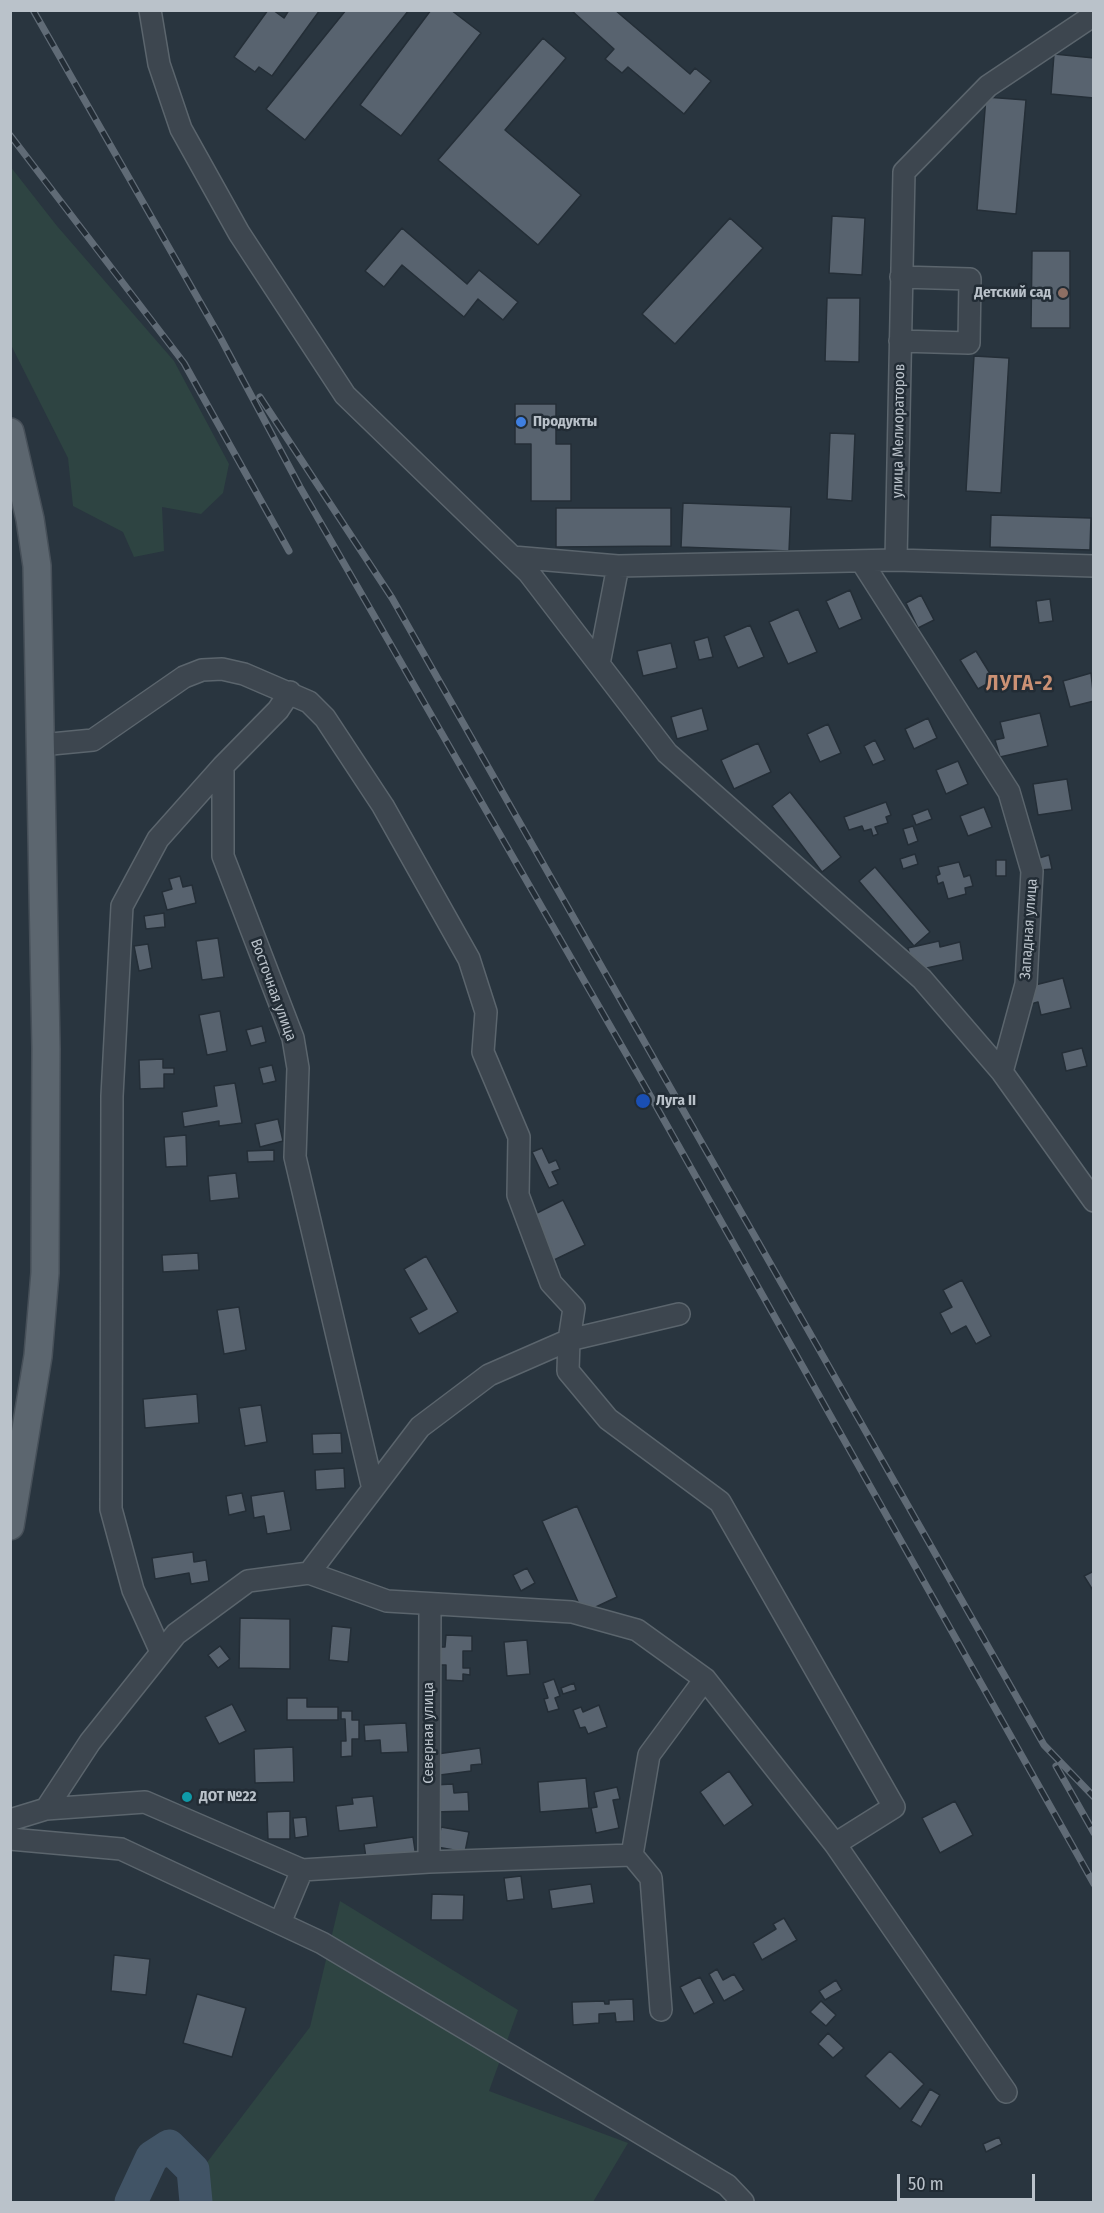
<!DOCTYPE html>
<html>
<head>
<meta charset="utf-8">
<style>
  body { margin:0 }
  #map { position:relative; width:1104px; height:2213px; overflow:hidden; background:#29353f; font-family:"Fira Sans Condensed",sans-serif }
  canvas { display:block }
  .frame { position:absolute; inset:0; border:12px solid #bac2ca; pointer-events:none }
  .scale { position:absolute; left:897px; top:2174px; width:138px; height:27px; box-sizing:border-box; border:3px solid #bac2ca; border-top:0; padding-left:8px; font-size:18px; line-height:21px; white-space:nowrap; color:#bac2ca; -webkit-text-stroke:4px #222c35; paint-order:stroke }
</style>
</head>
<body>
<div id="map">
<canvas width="1104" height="2213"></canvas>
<div class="frame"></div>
<div class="scale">50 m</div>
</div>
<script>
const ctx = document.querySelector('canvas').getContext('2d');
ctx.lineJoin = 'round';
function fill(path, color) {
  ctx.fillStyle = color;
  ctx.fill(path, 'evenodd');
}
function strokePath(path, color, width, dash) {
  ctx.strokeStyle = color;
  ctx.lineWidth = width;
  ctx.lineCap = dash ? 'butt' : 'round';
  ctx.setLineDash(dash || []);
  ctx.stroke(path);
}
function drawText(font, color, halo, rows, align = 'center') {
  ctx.font = font + ' "Fira Sans Condensed",sans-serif';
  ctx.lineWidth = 5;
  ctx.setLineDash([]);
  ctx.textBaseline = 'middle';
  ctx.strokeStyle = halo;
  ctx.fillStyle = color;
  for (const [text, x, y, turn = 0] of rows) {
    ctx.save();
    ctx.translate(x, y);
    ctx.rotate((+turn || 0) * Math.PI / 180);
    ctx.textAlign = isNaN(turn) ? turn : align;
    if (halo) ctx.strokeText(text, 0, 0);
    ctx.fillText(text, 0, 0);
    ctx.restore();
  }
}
const green = new Path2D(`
  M 10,166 L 57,226 L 174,361 L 229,464 L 223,493 L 201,514 L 162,507 L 164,551 L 134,557 L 123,532 L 73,506 L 68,458 L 11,345 Z
  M 340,1901 L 518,2010 L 489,2091 L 628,2143 L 593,2202 L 205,2202 L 202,2169 L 310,2027 Z`);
const river = new Path2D(`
  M 131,2202 L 152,2157 L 169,2146 L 193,2170 L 196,2202`);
const building = new Path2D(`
  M 268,10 L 273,10 L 284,18 L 289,10 L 320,10 L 272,76 L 259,67 L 255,72 L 234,57 Z
  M 346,10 L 409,10 L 305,140 L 266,109 Z
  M 451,10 L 481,33 L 401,136 L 360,105 L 431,10 Z
  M 571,10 L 615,10 L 690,74 L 695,68 L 711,81 L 684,114 L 628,67 L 622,73 L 605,59 L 614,49 Z
  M 543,38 L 566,58 L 505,130 L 581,195 L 538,245 L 438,160 Z
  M 1054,54 L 1094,58 L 1094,98 L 1051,94 Z
  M 986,97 L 1026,100 L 1016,214 L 977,210 Z
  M 832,216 L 865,218 L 862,275 L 829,273 Z
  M 730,218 L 763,248 L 675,344 L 642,314 Z
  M 402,228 L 467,284 L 479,270 L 518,302 L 503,320 L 478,299 L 464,317 L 402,265 L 384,287 L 365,271 Z
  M 1032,251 L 1070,251 L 1070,328 L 1031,328 Z
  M 827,298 L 860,298 L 859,362 L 825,361 Z
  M 974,356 L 1009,358 L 1001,493 L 966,491 Z
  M 515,404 L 556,404 L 556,444 L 571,444 L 571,501 L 531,501 L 531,444 L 515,444 Z
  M 830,433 L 855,434 L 852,501 L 827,499 Z
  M 683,503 L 791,507 L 789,551 L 681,547 Z
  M 556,508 L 671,508 L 671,546 L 556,547 Z
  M 991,515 L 1091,518 L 1090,550 L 990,547 Z
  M 850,590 L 862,619 L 839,629 L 826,601 Z
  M 921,595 L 934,620 L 918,628 L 906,603 Z
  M 1050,599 L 1053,621 L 1039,623 L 1036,601 Z
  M 798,609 L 817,652 L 788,664 L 769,622 Z
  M 750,625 L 764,657 L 738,668 L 724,636 Z
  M 708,637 L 713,657 L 699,660 L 694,641 Z
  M 671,643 L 677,668 L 643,676 L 637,651 Z
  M 976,651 L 994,680 L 978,689 L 960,660 Z
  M 1091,673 L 1094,701 L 1070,707 L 1063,681 Z
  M 702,708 L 708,730 L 677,739 L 671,717 Z
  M 1040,713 L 1048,746 L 1000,757 L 995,740 L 1004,738 L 1000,722 Z
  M 928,718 L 937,738 L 914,749 L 905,729 Z
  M 828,724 L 841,753 L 820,762 L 807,734 Z
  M 875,740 L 885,760 L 873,765 L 864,746 Z
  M 758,743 L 771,772 L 734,789 L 721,760 Z
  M 958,761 L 968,784 L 946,794 L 936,770 Z
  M 1067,779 L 1072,810 L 1038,815 L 1033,784 Z
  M 790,792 L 841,857 L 822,872 L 772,806 Z
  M 886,802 L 891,815 L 886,817 L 888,823 L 875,827 L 878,834 L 873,836 L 871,829 L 864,831 L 862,826 L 849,830 L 844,817 Z
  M 984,807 L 992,827 L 968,836 L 960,816 Z
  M 928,809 L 932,819 L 916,825 L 912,815 Z
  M 913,826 L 918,841 L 908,845 L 903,829 Z
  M 915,854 L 918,864 L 903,869 L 900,859 Z
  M 1049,855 L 1052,869 L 1041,870 L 1039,858 Z
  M 996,860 L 1006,860 L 1006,876 L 996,876 Z
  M 959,862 L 964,877 L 970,875 L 973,886 L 965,888 L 966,894 L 948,899 L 943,882 L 938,884 L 936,876 L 940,874 L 938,867 Z
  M 875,867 L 930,932 L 914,946 L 859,881 Z
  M 180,876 L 183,887 L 192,885 L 196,903 L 167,910 L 162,892 L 172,889 L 169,879 Z
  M 164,913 L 165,927 L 146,929 L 144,916 Z
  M 218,938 L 224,977 L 202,980 L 196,941 Z
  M 939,941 L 940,947 L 960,942 L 963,960 L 913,971 L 908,948 Z
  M 148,944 L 152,968 L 139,971 L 134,946 Z
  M 1063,978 L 1071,1008 L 1041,1015 L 1038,1002 L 1023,1006 L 1019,989 Z
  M 220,1011 L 227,1051 L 207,1055 L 199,1015 Z
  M 262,1026 L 266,1042 L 251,1046 L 246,1030 Z
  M 1082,1048 L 1087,1066 L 1066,1071 L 1062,1053 Z
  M 163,1059 L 163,1068 L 174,1068 L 174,1074 L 164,1074 L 164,1088 L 140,1089 L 139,1060 Z
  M 272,1065 L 276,1081 L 263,1084 L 259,1068 Z
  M 235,1083 L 242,1123 L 219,1126 L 219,1121 L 184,1127 L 182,1112 L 217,1106 L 214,1086 Z
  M 278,1119 L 283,1141 L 260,1147 L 255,1124 Z
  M 186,1135 L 187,1166 L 166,1167 L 164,1137 Z
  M 542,1148 L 549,1163 L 556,1160 L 560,1169 L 552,1172 L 558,1184 L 549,1188 L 532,1152 Z
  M 274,1150 L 274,1161 L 248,1162 L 247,1151 Z
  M 236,1173 L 239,1198 L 210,1201 L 208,1176 Z
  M 563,1200 L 585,1245 L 554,1260 L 533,1215 Z
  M 198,1253 L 199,1270 L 163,1272 L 162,1255 Z
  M 426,1256 L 458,1312 L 419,1334 L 410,1318 L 427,1309 L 404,1269 Z
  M 962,1280 L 991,1336 L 976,1344 L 966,1326 L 951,1334 L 940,1313 L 952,1307 L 943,1290 Z
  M 239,1307 L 246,1350 L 224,1354 L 217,1310 Z
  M 197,1394 L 199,1423 L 145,1428 L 143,1399 Z
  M 261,1405 L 267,1442 L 245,1446 L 239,1408 Z
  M 341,1433 L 342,1453 L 313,1454 L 312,1434 Z
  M 344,1468 L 345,1488 L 316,1490 L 315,1470 Z
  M 284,1491 L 291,1530 L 267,1534 L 264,1516 L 254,1518 L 251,1496 Z
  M 242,1493 L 246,1511 L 229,1515 L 226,1496 Z
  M 577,1506 L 617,1597 L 583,1613 L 542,1521 Z
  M 193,1552 L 194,1562 L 206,1560 L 209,1581 L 191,1584 L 189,1573 L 155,1579 L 152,1558 Z
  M 527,1568 L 535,1583 L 521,1591 L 513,1575 Z
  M 1094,1571 L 1094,1592 L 1084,1576 Z
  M 240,1618 L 290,1619 L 290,1669 L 239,1668 Z
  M 332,1626 L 351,1628 L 348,1662 L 329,1660 Z
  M 446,1635 L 472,1636 L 472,1651 L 463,1651 L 463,1668 L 470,1668 L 470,1675 L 463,1674 L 463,1681 L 446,1680 L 446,1665 L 438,1665 L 439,1647 L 445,1647 Z
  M 527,1640 L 530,1674 L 507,1676 L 504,1642 Z
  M 220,1646 L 230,1659 L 218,1668 L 208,1655 Z
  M 554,1679 L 560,1696 L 555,1698 L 559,1709 L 548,1712 L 544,1699 L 548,1698 L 543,1683 Z
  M 574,1683 L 576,1690 L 563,1694 L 561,1688 Z
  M 287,1698 L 307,1698 L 307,1707 L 338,1707 L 338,1720 L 287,1720 Z
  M 232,1704 L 246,1731 L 219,1744 L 205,1717 Z
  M 599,1705 L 607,1727 L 588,1734 L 585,1727 L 580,1728 L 573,1710 L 581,1707 L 583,1712 Z
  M 341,1711 L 352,1711 L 352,1720 L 359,1720 L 359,1739 L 352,1739 L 352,1756 L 341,1757 L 341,1741 L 346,1741 L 345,1719 L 341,1719 Z
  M 406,1723 L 408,1752 L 381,1753 L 380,1740 L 365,1741 L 364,1725 Z
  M 293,1747 L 294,1782 L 255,1783 L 254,1749 Z
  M 480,1748 L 482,1764 L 471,1765 L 471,1771 L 440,1775 L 437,1754 Z
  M 729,1771 L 753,1805 L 724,1826 L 700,1792 Z
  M 586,1778 L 589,1808 L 540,1812 L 538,1782 Z
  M 453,1784 L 454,1793 L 468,1792 L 469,1811 L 434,1812 L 433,1785 Z
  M 617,1787 L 620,1799 L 613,1800 L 619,1828 L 596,1833 L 591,1808 L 597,1807 L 594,1792 Z
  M 373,1796 L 377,1827 L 339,1831 L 336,1806 L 353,1804 L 352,1798 Z
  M 955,1801 L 973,1835 L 940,1853 L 922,1818 Z
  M 290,1811 L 290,1839 L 268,1839 L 267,1812 Z
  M 306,1817 L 308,1836 L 295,1838 L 293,1818 Z
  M 441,1827 L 469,1832 L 465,1852 L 437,1847 Z
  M 413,1837 L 416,1857 L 367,1865 L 364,1844 Z
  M 521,1876 L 524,1899 L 507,1901 L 504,1878 Z
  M 591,1884 L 594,1903 L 552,1909 L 549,1890 Z
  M 432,1894 L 464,1895 L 463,1920 L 431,1920 Z
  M 784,1918 L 797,1940 L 762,1960 L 753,1943 L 776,1929 L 773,1924 Z
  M 114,1955 L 150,1959 L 146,1995 L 111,1991 Z
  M 717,1969 L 723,1980 L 734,1974 L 744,1990 L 724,2001 L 709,1974 Z
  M 700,1977 L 714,2003 L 694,2014 L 680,1987 Z
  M 836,1980 L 842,1990 L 825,2000 L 819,1991 Z
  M 197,1994 L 246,2008 L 232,2057 L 183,2043 Z
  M 633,1999 L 634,2021 L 616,2022 L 615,2013 L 599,2014 L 599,2023 L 573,2025 L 572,2002 L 604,2001 L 605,2004 L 609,2004 L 609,2000 Z
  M 821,2001 L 836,2015 L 826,2026 L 810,2012 Z
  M 828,2033 L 844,2048 L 833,2058 L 818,2044 Z
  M 890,2051 L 924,2084 L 900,2109 L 865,2076 Z
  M 930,2089 L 940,2095 L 921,2127 L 911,2121 Z
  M 999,2137 L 1002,2144 L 986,2152 L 983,2144 Z`);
const minor = new Path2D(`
  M 150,10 L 159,64 L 181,129 L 239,233 L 345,395 L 529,573 L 667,753 L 922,979 L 1002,1072 L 1094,1201
  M 900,341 L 969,343 L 970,279 L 901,277
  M 513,557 L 618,566
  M 896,560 L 1094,566
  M 862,562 L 1009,792 L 1032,871 L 1026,984 L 1002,1072
  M 599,664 L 618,566 L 896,560 L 904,172 L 988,86 L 1094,15
  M 290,692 L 278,710 L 223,766 L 223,856 L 293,1038 L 298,1068 L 295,1157 L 373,1489
  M 41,745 L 93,740 L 184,677 L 202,670 L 222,669 L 244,674 L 309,702 L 325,718 L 383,806 L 469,959 L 486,1012 L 483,1052 L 519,1137 L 518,1195 L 551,1283 L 574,1308 L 569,1340 L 568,1371 L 608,1419 L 720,1502 L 894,1807 L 835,1844
  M 309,1573 L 420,1427 L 489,1375 L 569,1340 L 679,1314
  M 161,1652 L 133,1590 L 111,1509 L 112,1096 L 122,906 L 158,839 L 223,766
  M 46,1809 L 145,1802 L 302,1870 L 429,1862 L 632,1855 L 649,1755 L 705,1679
  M 10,1820 L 46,1809 L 90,1742 L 176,1634 L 248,1581 L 309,1573 L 387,1601 L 572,1612 L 637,1630 L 705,1679 L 835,1844 L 1006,2092
  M 10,1839 L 121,1849 L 322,1943 L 727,2185 L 743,2202
  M 632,1855 L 651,1878 L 661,2010
  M 429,1862 L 430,1604
  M 280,1923 L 302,1870`);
const major = new Path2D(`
  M 10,432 L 30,519 L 37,566 L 46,1049 L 45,1273 L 38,1356 L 10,1526`);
const rail = new Path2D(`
  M 33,10 L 220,337 L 300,487 L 651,1097 L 1094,1884
  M 10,135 L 184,363 L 289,551
  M 260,397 L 392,598 L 1044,1745 L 1094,1797
  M 1056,1766 L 1094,1833`);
const markers = [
  [1063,293,6,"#8d6e63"],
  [521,422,6,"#3f7fe0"],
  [643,1101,8,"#1a4fb4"],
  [187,1797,6,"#0f9aa8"]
];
const poiNames = [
  ["Детский сад",1051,293,"right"],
  ["Продукты",533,422],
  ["Луга II",656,1101],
  ["ДОТ №22",199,1797]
];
const streetNames = [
  ["улица Мелиораторов",899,431,-89],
  ["Западная улица",1029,929,-86],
  ["Восточная улица",273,990,70],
  ["Северная улица",429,1733,-90]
];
const districtNames = [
  ["ЛУГА-2",1020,684]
];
fill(green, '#2e4442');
strokePath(river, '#415466', 33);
fill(building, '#58636f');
strokePath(building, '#242e37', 1.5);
strokePath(minor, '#5b656d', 24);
strokePath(major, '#475059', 30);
strokePath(minor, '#3d464f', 21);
strokePath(major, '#5c666f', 27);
strokePath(rail, '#606b76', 7);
strokePath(rail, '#222c35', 4.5, [14]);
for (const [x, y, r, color] of markers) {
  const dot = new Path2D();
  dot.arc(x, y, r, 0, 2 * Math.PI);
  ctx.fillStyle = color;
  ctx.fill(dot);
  strokePath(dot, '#222c35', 2);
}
drawText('bold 15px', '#bac2ca', '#222c35', poiNames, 'left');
drawText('15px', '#bac2ca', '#222c35', streetNames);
ctx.letterSpacing = '1.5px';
drawText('bold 21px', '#cb9174', '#222c35', districtNames);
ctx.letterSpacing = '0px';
</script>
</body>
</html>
